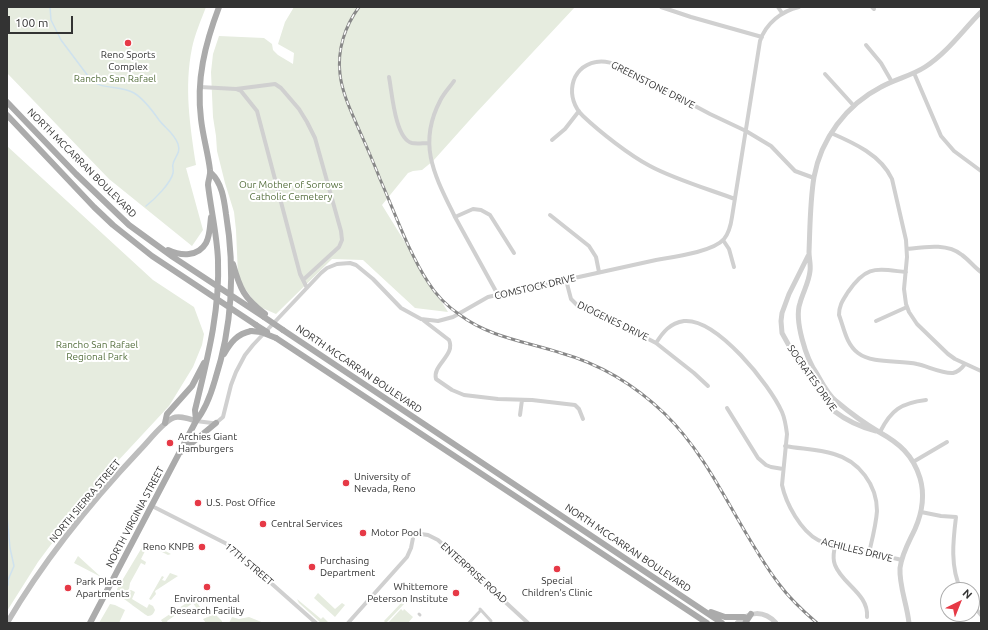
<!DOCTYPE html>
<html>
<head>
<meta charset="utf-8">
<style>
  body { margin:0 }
  #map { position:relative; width:988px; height:630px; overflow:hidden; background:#fff; font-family:Ubuntu,sans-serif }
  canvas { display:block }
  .frame { position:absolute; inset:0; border:8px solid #333; pointer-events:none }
  .north { position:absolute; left:940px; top:582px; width:40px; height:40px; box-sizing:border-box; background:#fff; border:1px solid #adadad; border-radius:50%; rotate:43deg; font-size:11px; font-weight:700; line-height:16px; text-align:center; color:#333 }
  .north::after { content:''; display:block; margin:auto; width:14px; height:18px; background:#e63946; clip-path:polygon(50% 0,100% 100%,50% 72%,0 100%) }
  .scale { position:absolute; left:8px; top:16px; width:65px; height:18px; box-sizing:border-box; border:2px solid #333; border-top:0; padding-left:5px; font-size:12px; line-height:14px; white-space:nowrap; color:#333; -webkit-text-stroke:3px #fff; paint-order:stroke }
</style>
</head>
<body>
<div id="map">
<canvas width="988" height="630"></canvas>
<div class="frame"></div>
<div class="north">N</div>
<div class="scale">100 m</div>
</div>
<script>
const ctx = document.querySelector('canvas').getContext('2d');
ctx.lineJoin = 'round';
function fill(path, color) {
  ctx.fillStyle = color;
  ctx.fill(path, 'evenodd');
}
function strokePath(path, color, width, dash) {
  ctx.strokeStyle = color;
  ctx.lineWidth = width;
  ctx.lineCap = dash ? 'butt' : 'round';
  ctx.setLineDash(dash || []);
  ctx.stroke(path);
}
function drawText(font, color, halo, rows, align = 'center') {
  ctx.font = font + ' Ubuntu,sans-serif';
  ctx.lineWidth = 4;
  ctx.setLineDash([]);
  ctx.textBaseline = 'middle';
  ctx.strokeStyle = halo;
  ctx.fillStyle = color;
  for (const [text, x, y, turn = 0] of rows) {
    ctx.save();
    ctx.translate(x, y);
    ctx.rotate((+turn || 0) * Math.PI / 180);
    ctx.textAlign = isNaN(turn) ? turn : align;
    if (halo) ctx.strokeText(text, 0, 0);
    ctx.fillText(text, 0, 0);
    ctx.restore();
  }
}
const green = new Path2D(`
  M 7,7 L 206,7 C 201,20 195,34 192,48 C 184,87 190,126 196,165 L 186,168 L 203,230 L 192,246 L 109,179 L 7,73 Z
  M 294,7 L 575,7 L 476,113 L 433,161 L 422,170 L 413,171 L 408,173 L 382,205 L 448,312 L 415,308 L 363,260 L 332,259 L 276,314 L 260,307 L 254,301 L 243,286 L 238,275 L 236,230 L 234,212 L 225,183 L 217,151 L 216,136 L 213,117 L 211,72 L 213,54 L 219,36 L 264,38 L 272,44 L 273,50 L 278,55 L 293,64 L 294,53 L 278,44 L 285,22 Z
  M 7,146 L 153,280 L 194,307 L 204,334 L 202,345 L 193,367 L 169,406 L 116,463 L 79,505 L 76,511 L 38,562 L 7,611 Z
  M 148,542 L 171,554 L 168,555 L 148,545 L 141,559 L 146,562 L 145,565 L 141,563 L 130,583 L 129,589 L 121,595 L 118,595 L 117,589 L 144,544 Z
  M 78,556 L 101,577 L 74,563 Z
  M 170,573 L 178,576 L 155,591 L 156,594 L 151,600 L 149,599 L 162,576 L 164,577 L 162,580 L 165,581 Z
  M 131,590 L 135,592 L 132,599 L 147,608 L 149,604 L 153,606 L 155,610 C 154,613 152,616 148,616 C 145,615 126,600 121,597 L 125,593 Z
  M 318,593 L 335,609 L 342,603 L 345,605 L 335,617 L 314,598 Z
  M 194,598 L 200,607 L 197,609 L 193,603 L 167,621 L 168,623 L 163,623 L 161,620 Z
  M 297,599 L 321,619 L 323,617 L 329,623 L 321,623 L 299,603 Z
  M 403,601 L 405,603 L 386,623 L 384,621 Z
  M 110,604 L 115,605 L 125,610 L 119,623 L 99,623 Z
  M 401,609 L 403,611 L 404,609 L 413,617 L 408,623 L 388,623 Z
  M 215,614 L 222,621 L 222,622 L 206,623 L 203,619 Z
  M 232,617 L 239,619 L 249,617 L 264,623 L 229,623 Z`);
const stream = new Path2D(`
  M 50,7 L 51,20 L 61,40 L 91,80 C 102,90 120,85 134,93 C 144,99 152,110 159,120 C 165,128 174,133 178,144 C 181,153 175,156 173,164 C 172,167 174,170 173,173 C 171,183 155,199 146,206
  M 7,516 L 10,548 L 14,566 L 8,580 L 8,585`);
const pedestrian = new Path2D(`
  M 480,609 L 491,621
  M 419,614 L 420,615
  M 469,623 L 481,610`);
const minor = new Path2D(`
  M 661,7 L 691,17 L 762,37
  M 778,7 L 782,13
  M 872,7 L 874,9
  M 866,45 L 881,63 L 892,82
  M 914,73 L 941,136 L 954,151 L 981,171
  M 825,74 L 854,106
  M 389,77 C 392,92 395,139 412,143 C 417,144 423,143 428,143
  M 454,81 C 450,87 443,94 440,101 C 417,145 435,176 455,217
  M 200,87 L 236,89 L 241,91 L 257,111 L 300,274 L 307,288
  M 236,89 L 275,84 L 281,88 L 299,109 L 307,122 L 315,138 L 341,231 L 342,240 L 339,247 L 303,280
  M 831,133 C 854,143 881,155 892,179 L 906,240 L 907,257 L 904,289 L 906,304 L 909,312 L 917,324 L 948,354 L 955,359 L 981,371
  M 552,140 L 565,129 L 579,111
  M 735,199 C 708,189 674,179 650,166 C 629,155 600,132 583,116 C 565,99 569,67 596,62 C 604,60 613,63 620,66 L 710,114 L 746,131 L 771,146 L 795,171 L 814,178
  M 550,215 L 589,246 L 596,257 L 599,272
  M 723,240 L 729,249 L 734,267
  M 907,249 C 925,247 947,243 962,255 C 969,260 974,267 981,272
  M 906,272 C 875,269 867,265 848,292 C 843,300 839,305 839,315 C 844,328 846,344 858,353 C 872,364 900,360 917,364 C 927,366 943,374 953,373 C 958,372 962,368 965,364
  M 566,280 L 571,299 L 578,306 L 616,322 L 656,343 L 694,373 L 708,386
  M 498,295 L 455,217 L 473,209 L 481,210 L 490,215 L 514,253
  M 423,320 L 449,340 C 456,355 432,365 436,379 L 452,390 L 464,395 L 498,399 L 532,400 L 575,405 L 579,409 L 583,419
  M 876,321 L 907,307
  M 656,343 C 663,332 670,323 684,321 C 717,318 770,385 782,412 C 785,419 786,426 787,434 L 782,485 C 786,504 801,531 818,540 C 827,545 838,546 848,549 C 866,552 884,556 902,560
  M 727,408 L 758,458 L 766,465 L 771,467 L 783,469
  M 520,415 L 522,400
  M 196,421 L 212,423 L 216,423 L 223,417 L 231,385 L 236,372 L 245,355 L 253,345 L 321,273 L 327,268 L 337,264 L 350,263 L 356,265 L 373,279 L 401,308 L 421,319 L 438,321 L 453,317 L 488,297 L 656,260 C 673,257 713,252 724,239 C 729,233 731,224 732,217 L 760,41 C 766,23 782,11 799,7
  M 880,432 C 891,410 901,403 926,400
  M 785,446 C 801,449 818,449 834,454 C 859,461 877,485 877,511 C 876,525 872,540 869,553
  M 913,462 L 947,442
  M 152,506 L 227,544 L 316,623
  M 921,512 L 941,516 L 956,517 C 953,541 950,567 961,590
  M 835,546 C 834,552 832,558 835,565 C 842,584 869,594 867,617
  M 972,604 L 981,615
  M 348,623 L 407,557 L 411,548 L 414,533 L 428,535 L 438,540 L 528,623`);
const tertiary = new Path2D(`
  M 808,256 L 789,294 L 782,313 L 781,321 L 782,333 L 797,360 L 834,411 C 847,421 860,427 876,431
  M 737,623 C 749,611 764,610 776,623
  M 909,623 C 907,604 899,586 900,568 C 902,553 909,542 915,529 C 922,513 925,495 920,478 C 913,455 899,443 879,432 C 864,423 849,412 836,401 C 828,395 822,383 817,374 C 806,359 794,320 800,303 C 803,292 809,282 810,271 C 811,265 809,258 809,252 C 810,228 810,201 814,177 C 821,139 846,105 881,87 C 895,79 911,76 925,67 C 947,53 963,30 981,12`);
const secondary = new Path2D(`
  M 7,623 C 44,560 90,503 140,450 C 149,441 162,423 173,418 C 179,415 189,419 196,421`);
const primary = new Path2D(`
  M 7,102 L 76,174 L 129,225 L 173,257 L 264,317
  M 7,115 L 94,207 L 113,225 L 152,256 L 256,325
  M 168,250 C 181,256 198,257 206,243 C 210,236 210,225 211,217
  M 233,264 C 240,289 244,298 265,314
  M 283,330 L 722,623
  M 276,338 L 707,623
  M 224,354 C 231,342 237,334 251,331
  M 196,421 L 195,410 C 207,360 220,312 218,260 C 217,235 211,210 208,185 C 208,180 211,175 210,170 C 208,153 203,137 201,119 C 196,80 205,44 219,7
  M 165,423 L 167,414 L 192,386 L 204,363
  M 181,452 L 216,423
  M 711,612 L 725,617 L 744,617
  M 90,623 L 196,421 C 206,409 211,394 215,380 C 232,327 235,269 226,214 C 224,199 222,183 211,173
  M 745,623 L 751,614`);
const rail = new Path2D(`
  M 359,7 C 345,26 337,50 340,74 C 342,92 350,109 357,125 C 365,143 373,161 380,179 C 395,213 408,251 428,282 C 436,295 447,306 460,315 C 489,337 527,342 561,353 C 600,364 636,386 665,414 C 714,462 738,530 779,584 C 790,599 803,611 817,623`);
const primaryBridge = new Path2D(`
  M 264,317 L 283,330
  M 256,325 L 267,332
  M 251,331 L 261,332 L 276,338`);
const markers = [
  [128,43,4,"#e63946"],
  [170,443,4,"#e63946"],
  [346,483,4,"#e63946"],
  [198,503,4,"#e63946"],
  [263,524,4,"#e63946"],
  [363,533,4,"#e63946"],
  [202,547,4,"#e63946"],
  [312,567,4,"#e63946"],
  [557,569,4,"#e63946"],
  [207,587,4,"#e63946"],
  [68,588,4,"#e63946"],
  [456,593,4,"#e63946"]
];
const poiNames = [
  ["Reno Sports",128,55,"center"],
  ["Complex",128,67,"center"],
  ["Archies Giant",178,437],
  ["Hamburgers",178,449],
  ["University of",354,477],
  ["Nevada, Reno",354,489],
  ["U.S. Post Office",206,503],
  ["Central Services",271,524],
  ["Motor Pool",371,533],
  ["Reno KNPB",194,547,"right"],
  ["Purchasing",320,561],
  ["Department",320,573],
  ["Special",557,581,"center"],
  ["Children's Clinic",557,593,"center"],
  ["Park Place",76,582],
  ["Apartments",76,594],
  ["Whittemore",448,587,"right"],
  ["Peterson Institute",448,599,"right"],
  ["Environmental",207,599,"center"],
  ["Research Facility",207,611,"center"]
];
const parkNames = [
  ["Rancho San Rafael",115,79],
  ["Our Mother of Sorrows",291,185],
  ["Catholic Cemetery",291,197],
  ["Rancho San Rafael",97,345],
  ["Regional Park",97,357]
];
const streetNames = [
  ["GREENSTONE DRIVE",653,85,27],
  ["NORTH MCCARRAN BOULEVARD",82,163,45],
  ["COMSTOCK DRIVE",535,287,-13],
  ["DIOGENES DRIVE",613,321,26],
  ["NORTH MCCARRAN BOULEVARD",359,369,34],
  ["SOCRATES DRIVE",812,378,55],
  ["NORTH SIERRA STREET",85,501,-50],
  ["NORTH VIRGINIA STREET",135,517,-62],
  ["NORTH MCCARRAN BOULEVARD",628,548,34],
  ["ACHILLES DRIVE",857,550,14],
  ["17TH STREET",249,564,40],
  ["ENTERPRISE ROAD",474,573,42]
];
fill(green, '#e6ecdf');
strokePath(stream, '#cfe2ee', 1.5);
strokePath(pedestrian, '#d0d0d0', 3);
strokePath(minor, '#d0d0d0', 4);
strokePath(tertiary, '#d0d0d0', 5);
strokePath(secondary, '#bdbdbd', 5.5);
strokePath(primary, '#ababab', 6);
strokePath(rail, '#888', 3);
strokePath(rail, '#fff', 1.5, [4.5]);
strokePath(primaryBridge, '#ababab', 6);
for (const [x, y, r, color] of markers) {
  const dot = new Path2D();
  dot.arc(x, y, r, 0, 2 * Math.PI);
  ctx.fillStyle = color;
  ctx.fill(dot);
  strokePath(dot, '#fff', 1.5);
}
drawText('10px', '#333', '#fff', poiNames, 'left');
drawText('10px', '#56703f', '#fff', parkNames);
drawText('10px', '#333', '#fff', streetNames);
</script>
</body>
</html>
